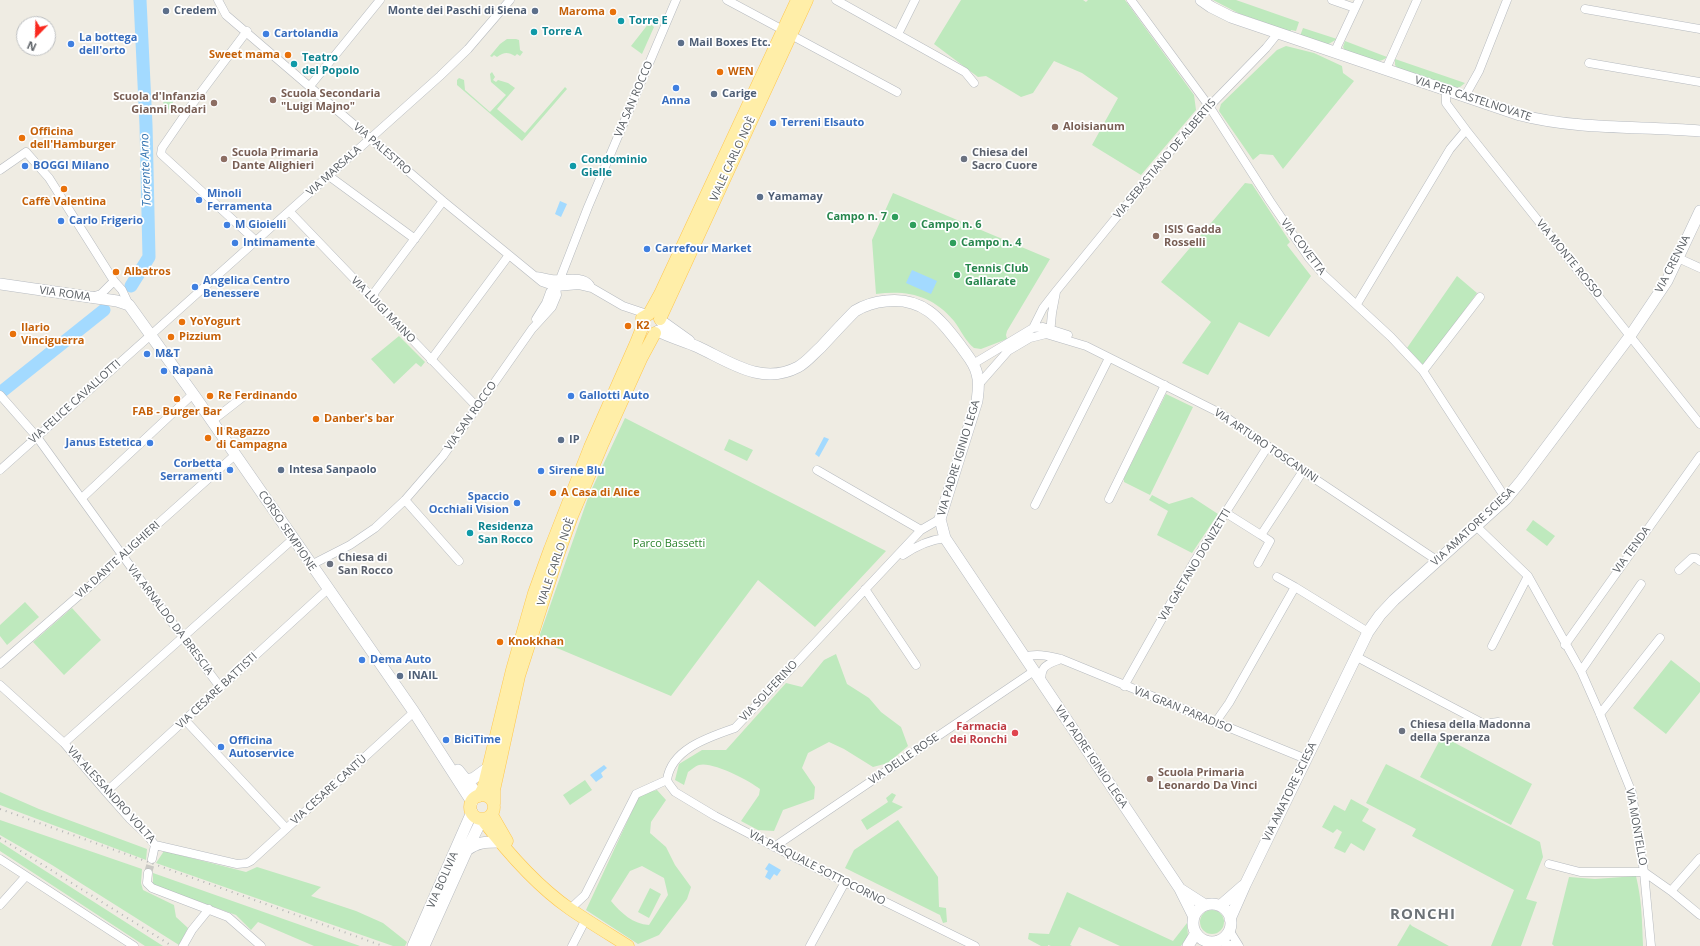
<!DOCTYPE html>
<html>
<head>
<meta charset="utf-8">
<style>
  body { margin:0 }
  #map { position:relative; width:1700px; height:946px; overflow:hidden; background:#efece3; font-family:"Open Sans",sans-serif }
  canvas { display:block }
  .north { position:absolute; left:16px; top:16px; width:40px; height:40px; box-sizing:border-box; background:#fff; border:1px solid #bdbfc1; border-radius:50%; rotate:203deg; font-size:11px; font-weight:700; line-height:16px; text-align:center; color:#5b6065 }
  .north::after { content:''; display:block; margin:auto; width:14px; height:18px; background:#fa291f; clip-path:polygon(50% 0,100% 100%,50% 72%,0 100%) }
</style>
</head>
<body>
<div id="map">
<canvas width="1700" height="946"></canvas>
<div class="north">N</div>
</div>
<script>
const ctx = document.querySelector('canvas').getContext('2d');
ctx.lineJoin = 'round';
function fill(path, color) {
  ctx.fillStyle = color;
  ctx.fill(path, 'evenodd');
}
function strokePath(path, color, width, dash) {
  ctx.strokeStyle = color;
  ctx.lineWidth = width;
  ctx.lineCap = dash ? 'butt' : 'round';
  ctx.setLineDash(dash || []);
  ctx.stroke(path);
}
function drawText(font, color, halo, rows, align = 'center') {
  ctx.font = font + ' "Open Sans",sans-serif';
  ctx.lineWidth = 3.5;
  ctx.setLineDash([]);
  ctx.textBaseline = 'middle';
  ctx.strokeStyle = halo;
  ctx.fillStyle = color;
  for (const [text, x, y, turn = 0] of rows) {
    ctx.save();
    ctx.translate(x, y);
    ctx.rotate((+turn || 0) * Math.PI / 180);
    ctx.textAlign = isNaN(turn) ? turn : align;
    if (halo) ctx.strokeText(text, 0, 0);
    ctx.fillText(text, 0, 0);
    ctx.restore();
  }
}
const green = new Path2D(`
  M 961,0 L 1083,0 L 1086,2 L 1088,0 L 1125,0 L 1194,95 L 1196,110 L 1141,175 L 1092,145 L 1118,98 L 1082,73 L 1054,61 L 1033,93 L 1021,97 L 986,76 L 978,77 L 934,44 Z
  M 1213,0 L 1236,0 L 1299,22 L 1296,31 L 1291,30 L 1291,32 L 1240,14 Z
  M 649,23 L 654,27 L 642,54 L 631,46 Z
  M 1303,28 L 1337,39 L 1327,45 L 1300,36 Z
  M 507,39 L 516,39 L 519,40 L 520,50 L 523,52 L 520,56 L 517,54 L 515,56 C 508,52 504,52 497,57 L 494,55 L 492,57 L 490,56 L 500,44 Z
  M 1345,41 L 1387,57 C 1378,67 1356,55 1345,51 L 1343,47 Z
  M 1286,46 L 1314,53 L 1342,66 L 1343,73 L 1354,81 L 1283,169 L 1273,155 L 1260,154 L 1253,160 L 1219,111 L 1221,104 L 1277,50 Z
  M 1395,59 L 1465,83 L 1460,87 L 1453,88 L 1398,69 L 1395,65 Z
  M 492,72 L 495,77 L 493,80 L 496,82 L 498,80 L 508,83 L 515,88 L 497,109 L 525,133 L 565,87 L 567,89 L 522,141 L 457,85 L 457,80 L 459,78 L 464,80 L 465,90 L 490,112 L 506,95 L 491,82 L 490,74 Z
  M 179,93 L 166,113 L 164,112 L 163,94 Z
  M 1245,183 L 1252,184 L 1290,242 L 1287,245 L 1311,276 L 1269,337 L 1239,322 L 1208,375 L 1182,363 L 1211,322 L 1161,282 Z
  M 893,193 L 1050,259 L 1007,331 L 1006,335 L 1007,339 L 981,349 L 974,348 C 965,341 961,330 954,321 C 932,295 907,290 876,294 L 872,240 Z
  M 1457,276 L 1477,293 L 1425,365 L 1422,364 L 1407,348 Z
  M 399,336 L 425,362 L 421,367 L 416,363 L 394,384 L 371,359 Z
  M 1166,394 L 1193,407 L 1150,495 L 1124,482 L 1124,478 Z
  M 625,418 L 886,551 L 815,627 L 758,580 L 671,696 L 538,640 L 589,495 Z
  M 729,439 L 753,450 L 747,461 L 724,450 Z
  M 1152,495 L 1169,504 L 1192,497 L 1218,514 L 1192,553 L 1157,535 L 1168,511 L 1149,500 Z
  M 1533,520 L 1555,536 L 1547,546 L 1526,530 Z
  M 25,602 L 39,617 L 7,645 L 0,636 L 0,625 Z
  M 72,608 L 101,640 L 64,675 L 33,642 Z
  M 836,654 L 847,684 L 869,698 L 881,712 L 901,727 L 908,746 L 888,763 L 873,767 L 844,749 L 829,742 L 808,753 L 802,768 L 815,787 L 814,799 L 783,810 L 774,831 L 758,830 L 741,821 L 759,795 L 760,789 C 750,781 712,761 699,765 C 695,766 691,770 688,772 L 684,785 L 675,780 L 679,764 L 702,750 L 726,750 L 786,683 L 802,687 L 824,660 Z
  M 1671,660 L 1700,683 L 1700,692 L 1666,734 L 1633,708 Z
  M 1442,736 L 1532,784 L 1511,825 L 1420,777 Z
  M 1386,764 L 1540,842 L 1543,857 L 1526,899 L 1537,902 L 1521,946 L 1491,946 L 1514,890 L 1412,836 L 1416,829 L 1366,803 Z
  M 585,780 L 592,790 L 570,805 L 563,795 Z
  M 657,790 L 666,800 L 651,822 L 650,833 L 666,847 L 675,865 L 691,887 L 687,899 L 659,935 L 638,944 L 586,910 L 640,794 ZM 642,866 L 664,878 L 668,895 L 649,925 C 633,924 621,913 611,901 L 630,871 Z
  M 0,792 L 39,809 L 147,849 L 146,860 L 0,805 Z
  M 892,793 L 896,795 L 892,802 L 903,807 L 867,830 L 861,820 L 888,802 L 886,798 Z
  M 1351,799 L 1369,809 L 1362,821 L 1376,829 L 1364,851 L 1351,843 L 1345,853 L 1334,848 L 1342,832 L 1337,829 L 1333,833 L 1322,827 L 1334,805 L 1345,811 Z
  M 0,820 L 142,869 L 141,883 L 143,890 L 174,905 L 176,917 L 188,928 L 179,945 L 52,865 L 0,835 Z
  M 898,820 L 938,877 L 939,907 L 946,908 L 947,922 L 943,923 L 940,915 L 845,868 L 854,850 Z
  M 0,842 L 163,946 L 145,946 L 0,851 Z
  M 164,851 L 246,872 L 257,867 L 321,887 L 311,896 L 356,911 L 383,923 L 407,942 L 405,946 L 393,946 L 156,863 Z
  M 153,873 L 360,946 L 314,946 L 258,922 L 251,930 L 236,915 L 153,885 Z
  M 1636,876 C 1642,901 1642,921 1643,946 L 1554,946 L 1552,944 L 1569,877 L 1595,879 Z
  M 650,888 L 661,894 L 649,918 L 638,912 Z
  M 1067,892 L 1173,941 L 1187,923 L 1188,936 L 1181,946 L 1120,946 L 1079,927 L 1070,945 L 1072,946 L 1051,946 L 1048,945 L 1048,946 L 1041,946 L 1028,939 L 1029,933 L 1049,934 Z
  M1200 922a12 12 0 1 1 24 0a12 12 0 1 1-24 0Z
  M 1410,924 L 1412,926 L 1449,946 L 1397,946 Z`);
const water = new Path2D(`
  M 560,201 L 567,204 L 561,217 L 555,214 Z
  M 912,270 L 937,281 L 931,294 L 906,283 Z
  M 824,437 L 829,439 L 819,457 L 815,454 Z
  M 604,765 L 607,768 L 601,773 L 603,777 L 596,782 L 590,775 Z
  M 769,863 L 781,870 L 777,876 L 774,874 L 770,880 L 765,877 L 768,871 L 765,869 Z`);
const river = new Path2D(`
  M 131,286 L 149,257 L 146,125 L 140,0
  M 0,393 L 104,310`);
const streetTunnel = new Path2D(`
  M 148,873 L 152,859`);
const street = new Path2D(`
  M 218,0 L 226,15 L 443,201 L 542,282 L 556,287 L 579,285 L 592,288 L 623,306 L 647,314
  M 727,0 L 783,30
  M 836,0 L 965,72 L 974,83
  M 1131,0 L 1209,106 L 1270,201 L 1309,258 L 1324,275 L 1391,337 L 1423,371 L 1506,499
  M 1332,0 L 1355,8
  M 1585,9 L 1700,29
  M 247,31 L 193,103 L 162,148 L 161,154 L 256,241
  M 898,34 L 915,0
  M 791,35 L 897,92
  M 1335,51 L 1359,0
  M 1589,63 L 1700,82
  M 1386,69 L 1417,0
  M 310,86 L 380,0
  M 1446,90 L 1446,103 L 1466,130 L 1700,424
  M 1465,96 L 1479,71 L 1507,0
  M 0,170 L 26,152 L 49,178 L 114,281 L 122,290 L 129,305
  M 329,176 L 415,239
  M 290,212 L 477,407
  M 1678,258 L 1700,268
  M 535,276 C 540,276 545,278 551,279 C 562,281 582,274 590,285
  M 92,297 L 101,294 L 114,281
  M 374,300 L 374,293 L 443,201
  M 1357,304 L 1450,149 L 1466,130
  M 536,319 L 546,303 L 550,292 L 556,287 L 560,279 L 588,207 L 676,0
  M 1033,328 L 1043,308 L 1057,290 L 1195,121 L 1266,48 L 1278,33
  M 1050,334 L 1052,313 L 1056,292
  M 431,360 L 509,255
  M 973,364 L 1033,328 L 1043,327 L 1068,335
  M 1423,371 L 1480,297
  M 979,384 L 1008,351 L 1030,338 L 1046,334 L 1086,346 L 1220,413 L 1303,471 L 1438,561
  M 0,395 L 37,437 L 128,563 L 220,687
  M 212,421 L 244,396
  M 0,470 L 440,76 L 468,49 L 510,0
  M 817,470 L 921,530
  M 82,498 L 193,394
  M 1109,499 L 1165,385
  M 405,500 L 459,561
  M 1035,505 L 1109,358
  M 1226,513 L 1261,535 L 1303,471
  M 1476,526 L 1528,576 L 1581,671 L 1600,714 L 1632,793 L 1644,872 L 1651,946
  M 903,555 C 916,546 929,540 945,538
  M 1258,563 L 1270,541 L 1261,535
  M 311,565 L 350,545 L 375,528 L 405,500 L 443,456 L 532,329 L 552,307 L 557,295 L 556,287
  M 1679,570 L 1692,558 L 1696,558 L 1700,561
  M 1277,577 L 1295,587
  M 865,589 L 916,665
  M 1565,645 L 1700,456
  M 1492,646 L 1528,576
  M 1355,656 L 1484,724 L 1498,722
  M 1024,657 C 1037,653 1048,656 1061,659 L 1306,759
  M 0,664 L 106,572 L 114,561 L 123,555 L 235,455
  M 1581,671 L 1641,584
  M 1041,682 C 1041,665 1046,665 1061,659
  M 0,685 L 64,743 L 106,792 L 130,819 L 147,835 L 155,845 L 237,864 L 247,863 L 251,861 L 414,712
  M 1124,686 L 1194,562 L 1268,446
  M 1600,714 L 1660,638
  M 185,720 L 286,828
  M 1215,723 L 1229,703 L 1295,587 L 1368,632
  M 64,743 L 293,539
  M 667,780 L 669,784 L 675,792 L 715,816 L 800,860 L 975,946
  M 106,792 L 328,589
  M 774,847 L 1034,671
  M 0,859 L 134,946
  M 152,859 L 155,845
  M 1549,864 L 1580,872 L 1644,872 L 1671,891 L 1700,915
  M 148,873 L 147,883 L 152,888 L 228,917 L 261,946
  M 1671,891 L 1700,858
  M 0,905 L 26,876
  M 570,909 L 585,895 L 636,794 L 667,780 C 671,749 709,737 735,728 L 921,530 L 940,519
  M 1229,930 L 1239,946
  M 1218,940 L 1232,946
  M 183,946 L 192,930 L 209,909
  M 572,946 L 586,919
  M 810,946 L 845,882`);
const secondary = new Path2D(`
  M 1201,0 L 1211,7 L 1231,17 L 1520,115 C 1578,130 1640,126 1700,131
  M 0,284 L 117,301 L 129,305 L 196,398 L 414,712 L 472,802
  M 661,321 L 689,341
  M 658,331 C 671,338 685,341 698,347 C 730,362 762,386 798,367 C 807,362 813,354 821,347 C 832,335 843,323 855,311 C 865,305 874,302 886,301 C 923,297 939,318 960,345 C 966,354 975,363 977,374 C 980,383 978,392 977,401 L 940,519 L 945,538 L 1180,889 L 1194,917
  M 458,770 L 479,796
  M 466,780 L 474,778 L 489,767
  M 467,850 C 477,842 486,842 499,842
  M 1180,889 L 1205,905
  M1193 923a19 19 0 1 1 38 0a19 19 0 1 1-38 0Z
  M 1220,906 L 1243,886
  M 1230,919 L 1245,885 L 1368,632 L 1380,615 L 1394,600 L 1506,499 L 1521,481 L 1630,336 L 1667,281 L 1700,211
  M 413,946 L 472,812
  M 424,946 L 467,850 L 482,819
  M 1188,946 L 1196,933`);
const primary = new Path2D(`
  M 660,319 L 807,0
  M470 807a12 12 0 1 1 24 0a12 12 0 1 1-24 0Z
  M 479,796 L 483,789 L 512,670 L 534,593 L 550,549 L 590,447 L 636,343 L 642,328 L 642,318 L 649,314 L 660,294 L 797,0
  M 494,804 L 494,790 L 519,676 L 558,555 L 572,516 L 603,443 L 641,359 L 655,333
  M 492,815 L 507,841
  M 482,819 C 507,852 537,886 570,909 C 589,922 609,934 628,946`);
const rail = new Path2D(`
  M 0,809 L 383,946
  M 0,838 L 172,946`);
const markers = [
  [166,11,4,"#5c6f8a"],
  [535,11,4,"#5c6f8a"],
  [613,12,4,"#e8710a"],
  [621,21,4,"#0f9aa8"],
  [534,32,4,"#0f9aa8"],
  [266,34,4,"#3f7fe0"],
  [681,43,4,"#5c6f8a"],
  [71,44,4,"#3f7fe0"],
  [288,55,4,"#e8710a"],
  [294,64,4,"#0f9aa8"],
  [720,72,4,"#e8710a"],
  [676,88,4,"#3f7fe0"],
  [714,94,4,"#5c6f8a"],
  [273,100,4,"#8d6e63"],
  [214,103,4,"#8d6e63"],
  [773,123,4,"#3f7fe0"],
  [1055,127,4,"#8d6e63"],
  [22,138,4,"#e8710a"],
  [224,159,4,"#8d6e63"],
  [964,159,4,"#6b7280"],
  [25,166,4,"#3f7fe0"],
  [573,166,4,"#0f9aa8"],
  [64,189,4,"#e8710a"],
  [760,197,4,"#5c6f8a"],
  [199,200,4,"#3f7fe0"],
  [895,217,4,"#2e9e5b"],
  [61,221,4,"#3f7fe0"],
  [227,225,4,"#3f7fe0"],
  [913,225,4,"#2e9e5b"],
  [1156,236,4,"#8d6e63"],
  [235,243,4,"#3f7fe0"],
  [953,243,4,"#2e9e5b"],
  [647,249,4,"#3f7fe0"],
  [116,272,4,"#e8710a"],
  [957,275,4,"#2e9e5b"],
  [195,287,4,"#3f7fe0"],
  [182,322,4,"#e8710a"],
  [628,326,4,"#e8710a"],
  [13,334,4,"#e8710a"],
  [171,337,4,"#e8710a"],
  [147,354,4,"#3f7fe0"],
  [164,371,4,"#3f7fe0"],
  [210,396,4,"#e8710a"],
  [571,396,4,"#3f7fe0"],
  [177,399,4,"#e8710a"],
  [316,419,4,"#e8710a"],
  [208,438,4,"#e8710a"],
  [561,440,4,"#5c6f8a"],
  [150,443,4,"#3f7fe0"],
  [230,470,4,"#3f7fe0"],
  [281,470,4,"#5c6f8a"],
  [541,471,4,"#3f7fe0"],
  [553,493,4,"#e8710a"],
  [517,503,4,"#3f7fe0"],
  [470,533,4,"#0f9aa8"],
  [330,564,4,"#6b7280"],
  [500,642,4,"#e8710a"],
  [362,660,4,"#3f7fe0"],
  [400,676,4,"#5c6f8a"],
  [1402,731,4,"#6b7280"],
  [1015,733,4,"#e0444e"],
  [446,740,4,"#3f7fe0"],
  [221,747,4,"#3f7fe0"],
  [1150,779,4,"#8d6e63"]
];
const serviceNames = [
  ["Credem",174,11],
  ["Monte dei Paschi di Siena",527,11,"right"],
  ["Mail Boxes Etc.",689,43],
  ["Carige",722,94],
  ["Yamamay",768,197],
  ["IP",569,440],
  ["Intesa Sanpaolo",289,470],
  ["INAIL",408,676]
];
const foodNames = [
  ["Maroma",605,12,"right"],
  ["Sweet mama",280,55,"right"],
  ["WEN",728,72],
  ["Officina",30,132],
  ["dell'Hamburger",30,145],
  ["Caffè Valentina",64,202,"center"],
  ["Albatros",124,272],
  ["YoYogurt",190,322],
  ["K2",636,326],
  ["Ilario",21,328],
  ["Vinciguerra",21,341],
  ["Pizzium",179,337],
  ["Re Ferdinando",218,396],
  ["FAB - Burger Bar",177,412,"center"],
  ["Danber's bar",324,419],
  ["Il Ragazzo",216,432],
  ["di Campagna",216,445],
  ["A Casa di Alice",561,493],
  ["Knokkhan",508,642]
];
const cultureNames = [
  ["Torre E",629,21],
  ["Torre A",542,32],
  ["Teatro",302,58],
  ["del Popolo",302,71],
  ["Condominio",581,160],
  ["Gielle",581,173],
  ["Residenza",478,527],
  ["San Rocco",478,540]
];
const shopNames = [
  ["Cartolandia",274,34],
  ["La bottega",79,38],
  ["dell'orto",79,51],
  ["Anna",676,101,"center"],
  ["Terreni Elsauto",781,123],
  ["BOGGI Milano",33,166],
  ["Minoli",207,194],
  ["Ferramenta",207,207],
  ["Carlo Frigerio",69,221],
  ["M Gioielli",235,225],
  ["Intimamente",243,243],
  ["Carrefour Market",655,249],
  ["Angelica Centro",203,281],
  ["Benessere",203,294],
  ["M&T",155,354],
  ["Rapanà",172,371],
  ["Gallotti Auto",579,396],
  ["Janus Estetica",142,443,"right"],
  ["Corbetta",222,464,"right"],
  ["Serramenti",222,477,"right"],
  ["Sirene Blu",549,471],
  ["Spaccio",509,497,"right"],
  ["Occhiali Vision",509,510,"right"],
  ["Dema Auto",370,660],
  ["BiciTime",454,740],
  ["Officina",229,741],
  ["Autoservice",229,754]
];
const educationNames = [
  ["Scuola Secondaria",281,94],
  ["\"Luigi Majno\"",281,107],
  ["Scuola d'Infanzia",206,97,"right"],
  ["Gianni Rodari",206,110,"right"],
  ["Aloisianum",1063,127],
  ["Scuola Primaria",232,153],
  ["Dante Alighieri",232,166],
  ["ISIS Gadda",1164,230],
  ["Rosselli",1164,243],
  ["Scuola Primaria",1158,773],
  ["Leonardo Da Vinci",1158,786]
];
const streetNames = [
  ["VIA SAN ROCCO",634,99,-67],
  ["VIA PER CASTELNOVATE",1473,99,18],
  ["VIA PALESTRO",382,149,41],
  ["VIALE CARLO NOÈ",733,159,-65],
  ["VIA SEBASTIANO DE ALBERTIS",1165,159,-50],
  ["VIA MARSALA",334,171,-42],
  ["VIA COVETTA",1303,247,53],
  ["VIA MONTE ROSSO",1569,259,51],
  ["VIA CRENNA",1673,264,-63],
  ["VIA ROMA",65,294,8],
  ["VIA LUIGI MAINO",383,310,46],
  ["VIA FELICE CAVALLOTTI",75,402,-42],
  ["VIA SAN ROCCO",471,416,-55],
  ["VIA ARTURO TOSCANINI",1266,446,34],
  ["VIA PADRE IGINIO LEGA",959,458,-73],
  ["VIA AMATORE SCIESA",1473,527,-43],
  ["CORSO SEMPIONE",287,531,56],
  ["VIA TENDA",1632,550,-54],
  ["VIA DANTE ALIGHIERI",118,560,-42],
  ["VIALE CARLO NOÈ",556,562,-71],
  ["VIA GAETANO DONIZETTI",1195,565,-59],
  ["VIA ARNALDO DA BRESCIA",170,620,53],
  ["VIA CESARE BATTISTI",217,691,-43],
  ["VIA SOLFERINO",769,691,-47],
  ["VIA GRAN PARADISO",1183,710,22],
  ["VIA PADRE IGINIO LEGA",1091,757,56],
  ["VIA DELLE ROSE",904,759,-34],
  ["VIA CESARE CANTÙ",329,790,-42],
  ["VIA AMATORE SCIESA",1290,792,-64],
  ["VIA ALESSANDRO VOLTA",111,795,48],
  ["VIA MONTELLO",1636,827,80],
  ["VIA PASQUALE SOTTOCORNO",817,868,27],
  ["VIA BOLIVIA",443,880,-66]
];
const worshipNames = [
  ["Chiesa del",972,153],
  ["Sacro Cuore",972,166],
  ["Chiesa di",338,558],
  ["San Rocco",338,571],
  ["Chiesa della Madonna",1410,725],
  ["della Speranza",1410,738]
];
const leisureNames = [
  ["Campo n. 7",887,217,"right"],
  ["Campo n. 6",921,225],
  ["Campo n. 4",961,243],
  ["Tennis Club",965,269],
  ["Gallarate",965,282]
];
const parkNames = [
  ["Parco Bassetti",669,544]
];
const healthNames = [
  ["Farmacia",1007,727],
  ["dei Ronchi",1007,740]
];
const waterNames = [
  ["Torrente Arno",146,170,-92]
];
const districtNames = [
  ["RONCHI",1423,915]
];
fill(green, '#bee9bd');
fill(water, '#a3daff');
strokePath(river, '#a3daff', 13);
strokePath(streetTunnel, '#cac9c4', 8, [8, 4]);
strokePath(street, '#b6babf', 9);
strokePath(secondary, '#b7bbc1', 12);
strokePath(primary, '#ffc74d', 13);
strokePath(street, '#fff', 8);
strokePath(secondary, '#fff', 11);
strokePath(primary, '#ffeea8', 12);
strokePath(rail, '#b5b6b6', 2, [1, 5]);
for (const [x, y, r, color] of markers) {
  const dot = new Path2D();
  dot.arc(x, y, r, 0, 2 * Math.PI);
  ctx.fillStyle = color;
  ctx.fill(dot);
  strokePath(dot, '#fff', 1.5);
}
drawText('bold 11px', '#4e5e75', '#fff', serviceNames, 'left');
drawText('bold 11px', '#c56008', '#fff', foodNames, 'left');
drawText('bold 11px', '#0d838f', '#fff', cultureNames, 'left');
drawText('bold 11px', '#366cbe', '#fff', shopNames, 'left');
drawText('bold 11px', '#785e54', '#fff', educationNames, 'left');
drawText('11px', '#5b6065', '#fff', streetNames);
drawText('bold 11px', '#5b616d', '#fff', worshipNames, 'left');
drawText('bold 11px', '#27864d', '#fff', leisureNames, 'left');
drawText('11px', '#2c832d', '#fff', parkNames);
drawText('bold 11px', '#be3a42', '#fff', healthNames, 'right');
drawText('italic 12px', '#3475b2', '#fff', waterNames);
ctx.letterSpacing = '1px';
drawText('bold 15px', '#6c7277', '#fff', districtNames);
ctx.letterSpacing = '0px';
</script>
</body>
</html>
